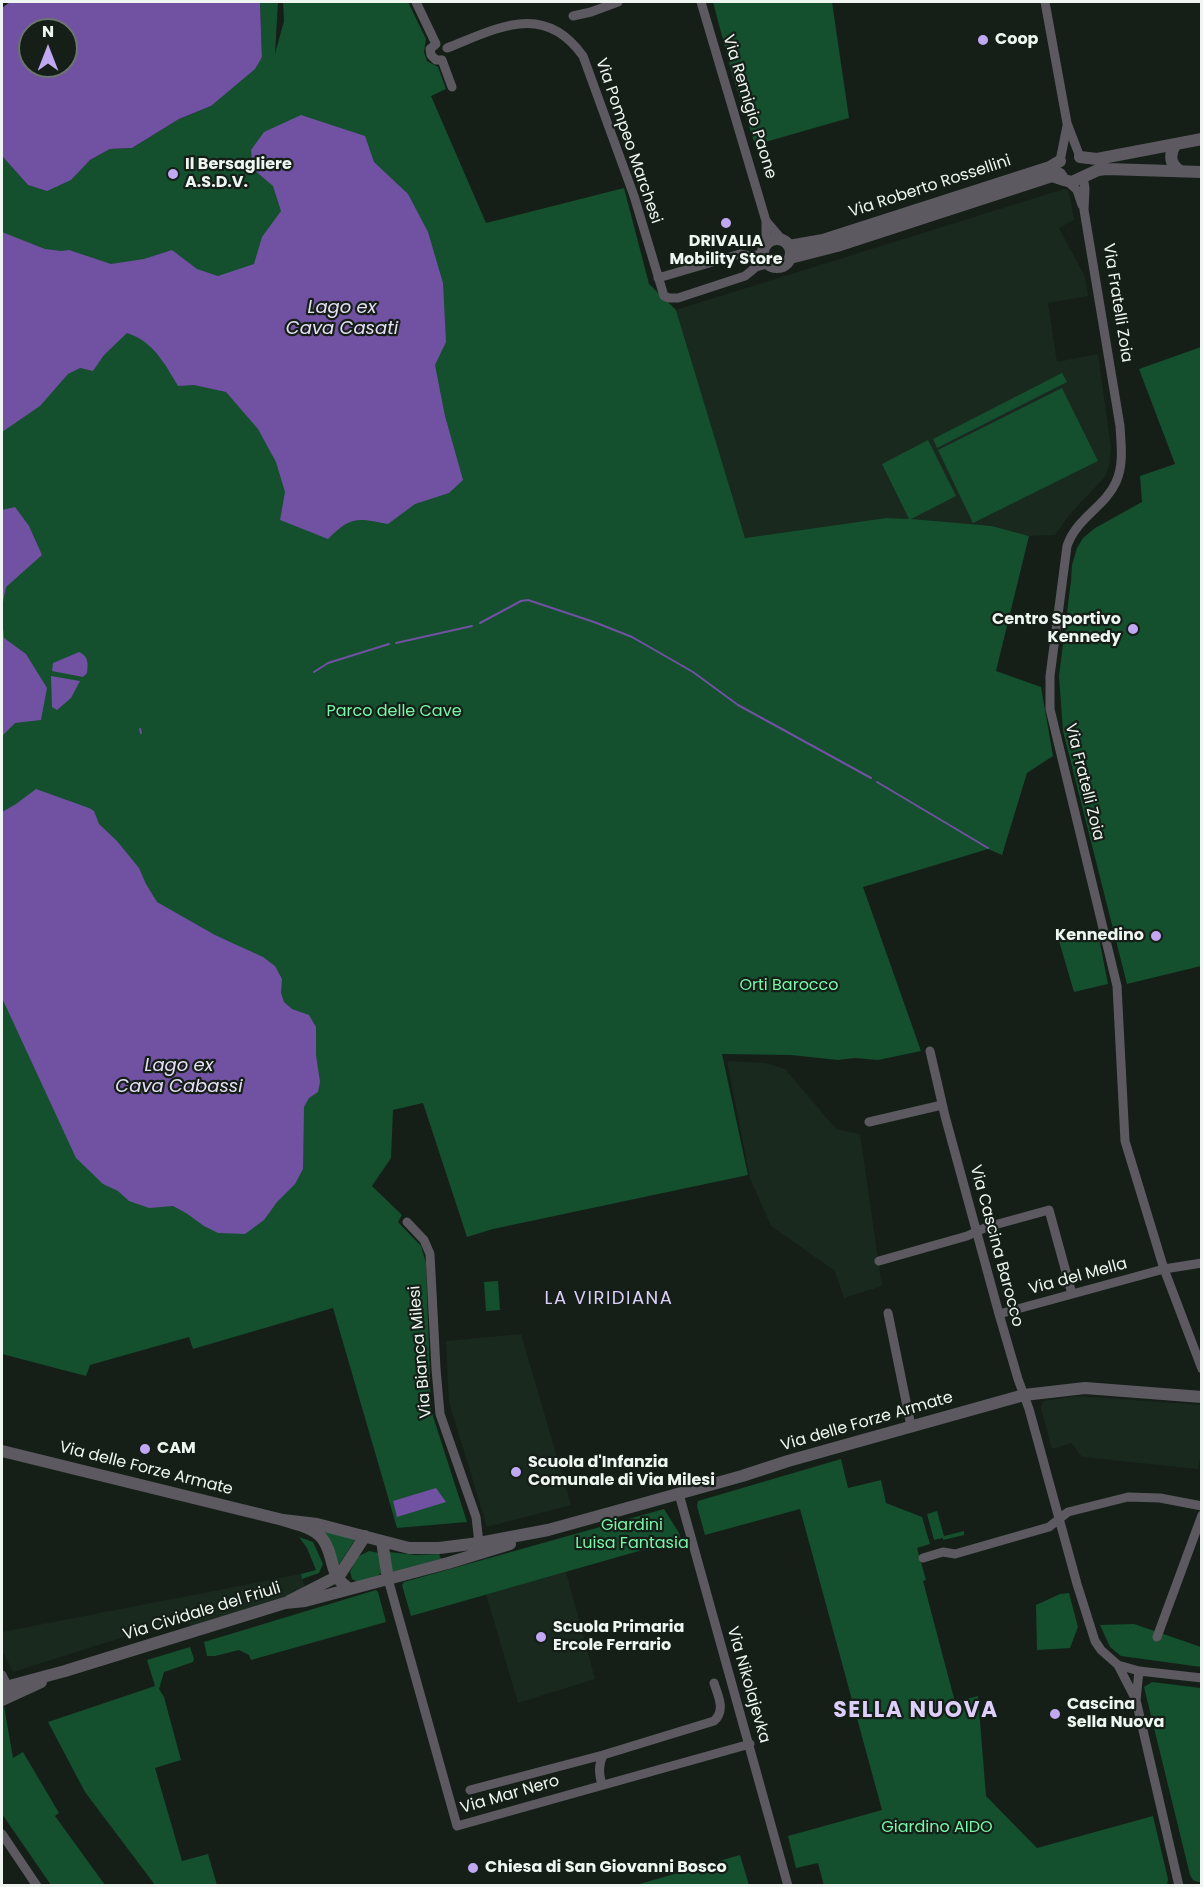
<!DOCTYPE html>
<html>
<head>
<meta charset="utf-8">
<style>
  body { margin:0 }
  #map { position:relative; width:1203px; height:1887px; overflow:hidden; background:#151f18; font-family:Poppins,sans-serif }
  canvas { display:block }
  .frame { position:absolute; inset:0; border:3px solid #eff6f1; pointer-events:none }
  .north { position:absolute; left:18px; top:18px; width:60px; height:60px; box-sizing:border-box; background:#151f18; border:2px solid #6c756f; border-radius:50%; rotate:0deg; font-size:16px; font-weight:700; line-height:24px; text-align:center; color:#eff6f1 }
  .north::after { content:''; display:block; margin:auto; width:21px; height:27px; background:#c1a8f3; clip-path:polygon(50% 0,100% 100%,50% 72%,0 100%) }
</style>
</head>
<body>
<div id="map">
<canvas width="1203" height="1887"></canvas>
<div class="frame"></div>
<div class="north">N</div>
</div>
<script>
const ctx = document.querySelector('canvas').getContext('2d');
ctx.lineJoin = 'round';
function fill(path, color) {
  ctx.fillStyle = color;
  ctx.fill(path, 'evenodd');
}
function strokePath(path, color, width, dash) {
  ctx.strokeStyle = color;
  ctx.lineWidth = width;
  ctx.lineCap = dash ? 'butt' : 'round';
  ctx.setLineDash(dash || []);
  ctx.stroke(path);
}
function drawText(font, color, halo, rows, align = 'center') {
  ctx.font = font + ' Poppins,sans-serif';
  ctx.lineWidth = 4.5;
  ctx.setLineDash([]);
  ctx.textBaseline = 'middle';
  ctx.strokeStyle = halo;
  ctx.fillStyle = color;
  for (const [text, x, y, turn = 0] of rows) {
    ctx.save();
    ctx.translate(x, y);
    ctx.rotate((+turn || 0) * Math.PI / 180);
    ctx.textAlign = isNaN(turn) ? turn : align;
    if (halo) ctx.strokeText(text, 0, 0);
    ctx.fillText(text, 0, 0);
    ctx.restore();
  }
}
const built = new Path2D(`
  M 1064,189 L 1068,191 L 1070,197 L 1074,220 L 1059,228 L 1085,277 L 1088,296 L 1048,303 L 1057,362 L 1098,354 L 1111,448 L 1109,466 L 1104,478 L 1070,514 L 1055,535 L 1029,536 L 992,526 L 886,518 L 745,538 L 676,310 Z
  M 727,1061 L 765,1063 L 785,1069 L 836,1129 L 860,1134 L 882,1286 L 844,1298 L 835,1271 L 771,1226 L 750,1178 Z
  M 521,1334 L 571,1505 L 487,1527 L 449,1402 L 446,1341 Z
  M 1077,1396 L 1201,1405 L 1202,1448 L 1198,1469 L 1082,1457 L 1071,1443 L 1052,1449 L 1041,1408 L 1043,1401 Z
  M 566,1572 L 595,1679 L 518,1703 L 486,1594 Z
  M 301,1574 L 306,1591 L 191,1630 L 187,1617 L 13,1672 L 2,1650 L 2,1632 Z`);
const green = new Path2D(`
  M 258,2 L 278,2 L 275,54 L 284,21 L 283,2 L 408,2 L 426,39 L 424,52 L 427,61 L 438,67 L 446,89 L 431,96 L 486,223 L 624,188 L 649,284 L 676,310 L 745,538 L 886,518 L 909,519 L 882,464 L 928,440 L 956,496 L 911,519 L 992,526 L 1029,536 L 996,671 L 1041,687 L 1053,756 L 1027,773 L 1002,855 L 988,849 L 863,887 L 921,1051 L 878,1060 L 855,1058 L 838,1060 L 791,1055 L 722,1054 L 748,1175 L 493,1229 L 467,1237 L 423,1103 L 393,1110 L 391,1158 L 372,1186 L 402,1215 L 398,1222 L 421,1246 L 426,1263 L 431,1410 L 467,1522 L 397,1528 L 333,1308 L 193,1349 L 189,1337 L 90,1365 L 86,1376 L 2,1354 L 2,156 L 28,185 L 71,179 L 90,160 L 110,149 L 132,148 L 179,119 L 211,106 L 262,57 L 260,3 Z
  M 713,2 L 832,2 L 849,118 L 755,145 L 732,74 Z
  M 1201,347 L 1201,966 L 1127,984 L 1063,731 L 1059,676 L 1071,581 L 1072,565 L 1077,548 L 1083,538 L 1095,528 L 1142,502 L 1140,476 L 1175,464 L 1139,369 Z
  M 1062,373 L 1067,382 L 937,448 L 933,439 Z
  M 1062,388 L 1098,461 L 973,523 L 938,450 Z
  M 1098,933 L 1108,984 L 1074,992 L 1059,941 Z
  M 498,1281 L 500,1310 L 486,1311 L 484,1282 Z
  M 841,1459 L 848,1488 L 881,1480 L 886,1503 L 922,1517 L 930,1544 L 917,1548 L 926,1580 L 923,1581 L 955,1702 L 978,1696 L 986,1796 L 1037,1848 L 1153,1816 L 1168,1879 L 1167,1885 L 824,1886 L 818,1863 L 796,1868 L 788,1836 L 882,1810 L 800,1509 L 705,1535 L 697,1506 L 698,1501 Z
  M 664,1509 L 679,1533 L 681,1539 L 411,1616 L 402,1585 L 404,1582 Z
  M 937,1511 L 944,1536 L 964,1531 L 964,1535 L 943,1540 L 943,1538 L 934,1540 L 927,1514 Z
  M 322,1531 L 356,1538 L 338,1566 Z
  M 299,1537 L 313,1542 L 323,1564 L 319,1573 L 302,1579 L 301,1574 L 316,1570 L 307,1548 Z
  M 369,1551 L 379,1553 L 381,1573 L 376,1577 L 358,1582 L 352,1579 L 350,1572 L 357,1557 Z
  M 389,1552 L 415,1555 L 439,1554 L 441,1559 L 391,1572 Z
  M 376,1590 L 378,1592 L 386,1622 L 251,1660 L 249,1655 L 239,1650 L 215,1656 L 207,1656 L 204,1642 Z
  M 1069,1593 L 1078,1627 L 1070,1648 L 1037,1650 L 1036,1605 L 1060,1594 Z
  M 1134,1624 L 1201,1647 L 1201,1667 L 1121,1656 L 1110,1647 L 1100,1625 Z
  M 190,1647 L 194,1659 L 193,1662 L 164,1672 L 159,1689 L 164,1697 L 181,1760 L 155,1768 L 182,1861 L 208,1854 L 217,1885 L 155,1885 L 85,1792 L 48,1722 L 155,1686 L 147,1660 Z
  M 1152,1682 L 1201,1688 L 1202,1882 L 1198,1882 L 1193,1880 L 1190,1875 L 1144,1687 Z
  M 4,1706 L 13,1758 L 23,1752 L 59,1813 L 55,1816 L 105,1885 L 51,1885 L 2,1814 L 2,1707 Z
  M 740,1855 L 749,1885 L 636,1885 Z`);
const water = new Path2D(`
  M 10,2 L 258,2 L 260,3 L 262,57 L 255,69 L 211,106 L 179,119 L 132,148 L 110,149 L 90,160 L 71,180 L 47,191 L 28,185 L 2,156 L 2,8 ZM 30,30 L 66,30 L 66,66 L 30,66 Z
  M 301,115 L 365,136 L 374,162 L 408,194 L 428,232 L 443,283 L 446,342 L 435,365 L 445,416 L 463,480 L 449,493 L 415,504 L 388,524 C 357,518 351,516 328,539 L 280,520 L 285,492 L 276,462 L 258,429 L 226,392 L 194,385 L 178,386 C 165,364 153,341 127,333 L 104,355 L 93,371 L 80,368 L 68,374 L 40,406 L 2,432 L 2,232 L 45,249 L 61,251 L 69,250 L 111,264 L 144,259 L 172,250 L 197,269 L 218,276 L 254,264 L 262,237 L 281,211 L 273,186 L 253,169 L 251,150 L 264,132 Z
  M 15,507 L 29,526 L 42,555 L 6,587 L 2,607 L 2,510 Z
  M 2,617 L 4,638 L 26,654 L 47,688 L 41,720 L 15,723 L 2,736 Z
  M 79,652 C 89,656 88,664 87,673 L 83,677 L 52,671 L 53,663 Z
  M 51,676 L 80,681 L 71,698 L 57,710 L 52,707 Z
  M 36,789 L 89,808 L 94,811 L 99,824 L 117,841 L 139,868 L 146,884 L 157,902 L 215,935 L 263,957 L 275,966 L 282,979 L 281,993 L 284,1002 L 292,1009 L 309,1015 L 316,1027 L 316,1055 L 320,1082 L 318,1092 L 309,1098 L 304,1107 L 303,1169 L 295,1184 L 277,1202 L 264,1220 L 245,1234 L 218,1233 L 204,1226 L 186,1213 L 173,1206 L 149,1208 L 129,1201 L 118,1191 L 103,1184 L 76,1158 L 2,998 L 2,812 L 16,804 Z
  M 436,1488 L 446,1502 L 397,1517 L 393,1501 Z`);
const stream = new Path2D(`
  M 480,623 L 521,601 L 528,600 L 594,622 L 632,637 L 693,672 L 738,705 L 871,778
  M 396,643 L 472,626
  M 314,672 L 328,663 L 389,644
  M 140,729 L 141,733
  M 877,782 L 988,848`);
const minor = new Path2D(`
  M 416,2 L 436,44
  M 701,2 L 766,221 L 766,244
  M 1045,2 L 1067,123 L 1080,157
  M 573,16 L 591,12 L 618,2
  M 436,44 L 430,49 L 431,55 L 436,60 L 442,60
  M 447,48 C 498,28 544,1 583,56 L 634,196 L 664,296 L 669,298 L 678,298 L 745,276 L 756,267 L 767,264
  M 442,60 L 452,87
  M 1060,161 L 1067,126
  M 1083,177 L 1085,188 L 1084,210 L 1120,426 C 1121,444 1124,465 1116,482 C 1105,507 1077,517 1067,546 L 1050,676 L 1050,709 L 1117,986 L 1125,1141 L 1164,1269 L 1202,1369
  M 1067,181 L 1077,190 L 1082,205
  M 766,221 L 783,241
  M 658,278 L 740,254 L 751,256 L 763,254
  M 930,1051 L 945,1116 L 999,1314 L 1018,1379 L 1029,1409 L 1077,1584 L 1095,1641 L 1101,1650 L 1118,1665 L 1139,1671 L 1202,1678
  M 869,1122 L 942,1105
  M 407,1222 L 424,1240 L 430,1254 L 436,1369 L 440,1414 L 476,1517 L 479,1543
  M 879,1261 L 967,1236 L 987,1227 L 1049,1210 L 1072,1294
  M 888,1313 L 911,1426
  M 999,1314 L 1164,1269 L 1202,1263
  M 679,1494 L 788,1886
  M 923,1558 L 943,1552 L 955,1554 L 1049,1527 L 1068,1512 L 1128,1497 L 1160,1498 L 1202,1506
  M 388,1579 L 457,1826 L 750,1744
  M 1157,1637 L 1202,1515
  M 1118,1665 L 1136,1700 L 1179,1886
  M 2,1675 L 7,1685 L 7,1693
  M 1136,1700 L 1139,1671
  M 602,1785 C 599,1774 598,1766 603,1755 L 714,1721 C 726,1710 718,1696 714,1683
  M 470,1790 L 603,1755
  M 2,1834 L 37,1886`);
const tertiary = new Path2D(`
  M 1175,145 C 1170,154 1169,163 1179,170
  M 1080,157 L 1097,159 L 1202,139
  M 1060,174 L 1064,180 L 1072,182 L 1098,170 L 1107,169 L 1202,172
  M763 253a14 14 0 1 1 28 0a14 14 0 1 1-28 0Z
  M 789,246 L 823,240 L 1050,167 L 1060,161
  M 790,258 L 837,246 L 1052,176 L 1064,180
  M 2,1451 L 283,1520 C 295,1524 312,1527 321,1537 C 336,1554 327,1576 350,1589
  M 283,1520 L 317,1524 L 409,1548 L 439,1548 L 479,1543 L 548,1530 L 613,1512 L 742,1476 L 788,1461 L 1024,1395 L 1085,1388 L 1202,1397
  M 382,1541 L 388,1579
  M 289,1601 L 336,1577 L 341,1573 L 365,1536
  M 2,1688 L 65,1671 L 285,1603 L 305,1601 L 448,1563 L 510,1544
  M 2,1700 L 41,1682`);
const markers = [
  [983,40,6,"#c1a8f3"],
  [173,174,6,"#c1a8f3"],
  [726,223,6,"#c1a8f3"],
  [1133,629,6,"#c1a8f3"],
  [1156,936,6,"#c1a8f3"],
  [145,1449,6,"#c1a8f3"],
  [516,1472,6,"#c1a8f3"],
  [541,1637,6,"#c1a8f3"],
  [1055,1714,6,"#c1a8f3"],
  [473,1868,6,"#c1a8f3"]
];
const poiNames = [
  ["Coop",995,40],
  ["Il Bersagliere",185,165],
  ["A.S.D.V.",185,183],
  ["DRIVALIA",726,242,"center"],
  ["Mobility Store",726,260,"center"],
  ["Centro Sportivo",1121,620,"right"],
  ["Kennedy",1121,638,"right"],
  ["Kennedino",1144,936,"right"],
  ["CAM",157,1449],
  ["Scuola d'Infanzia",528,1463],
  ["Comunale di Via Milesi",528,1481],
  ["Scuola Primaria",553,1628],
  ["Ercole Ferrario",553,1646],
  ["Cascina",1067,1705],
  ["Sella Nuova",1067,1723],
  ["Chiesa di San Giovanni Bosco",485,1868]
];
const streetNames = [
  ["Via Remigio Paone",749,107,73],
  ["Via Pompeo Marchesi",628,141,71],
  ["Via Roberto Rossellini",930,187,-18],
  ["Via Fratelli Zoia",1117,303,81],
  ["Via Fratelli Zoia",1084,782,76],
  ["Via Cascina Barocco",996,1246,75],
  ["Via del Mella",1078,1277,-15],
  ["Via Bianca Milesi",421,1352,-95],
  ["Via delle Forze Armate",867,1422,-16],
  ["Via delle Forze Armate",146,1469,14],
  ["Via Cividale del Friuli",202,1612,-17],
  ["Via Nikolajevka",748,1685,74],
  ["Via Mar Nero",510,1795,-16]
];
const parkNames = [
  ["Parco delle Cave",394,712],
  ["Orti Barocco",789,986],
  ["Giardini",632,1526],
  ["Luisa Fantasia",632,1544],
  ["Giardino AIDO",937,1828]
];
const waterNames = [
  ["Lago ex",342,308],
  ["Cava Casati",342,329],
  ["Lago ex",179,1066],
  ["Cava Cabassi",179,1087]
];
const neighbourhoodNames = [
  ["LA VIRIDIANA",609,1299]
];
const districtNames = [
  ["SELLA NUOVA",916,1711]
];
fill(built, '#19291e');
fill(green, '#144f2e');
fill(water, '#7051a2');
strokePath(stream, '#7051a2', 2);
strokePath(minor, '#5c5a60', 9);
strokePath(tertiary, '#5c5a60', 12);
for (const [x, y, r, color] of markers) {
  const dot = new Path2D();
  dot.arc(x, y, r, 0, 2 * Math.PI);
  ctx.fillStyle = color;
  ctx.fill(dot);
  strokePath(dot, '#151f18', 2);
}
drawText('bold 16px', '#eff6f1', '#151f18', poiNames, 'left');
drawText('16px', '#eff6f1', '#151f18', streetNames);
drawText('16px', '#78f7a9', '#151f18', parkNames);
drawText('italic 18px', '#e6dff6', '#151f18', waterNames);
ctx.letterSpacing = '1.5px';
drawText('18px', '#ddcffa', '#151f18', neighbourhoodNames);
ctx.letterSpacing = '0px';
ctx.letterSpacing = '1.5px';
drawText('bold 22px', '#ddcffa', '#151f18', districtNames);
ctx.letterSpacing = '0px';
</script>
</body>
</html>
